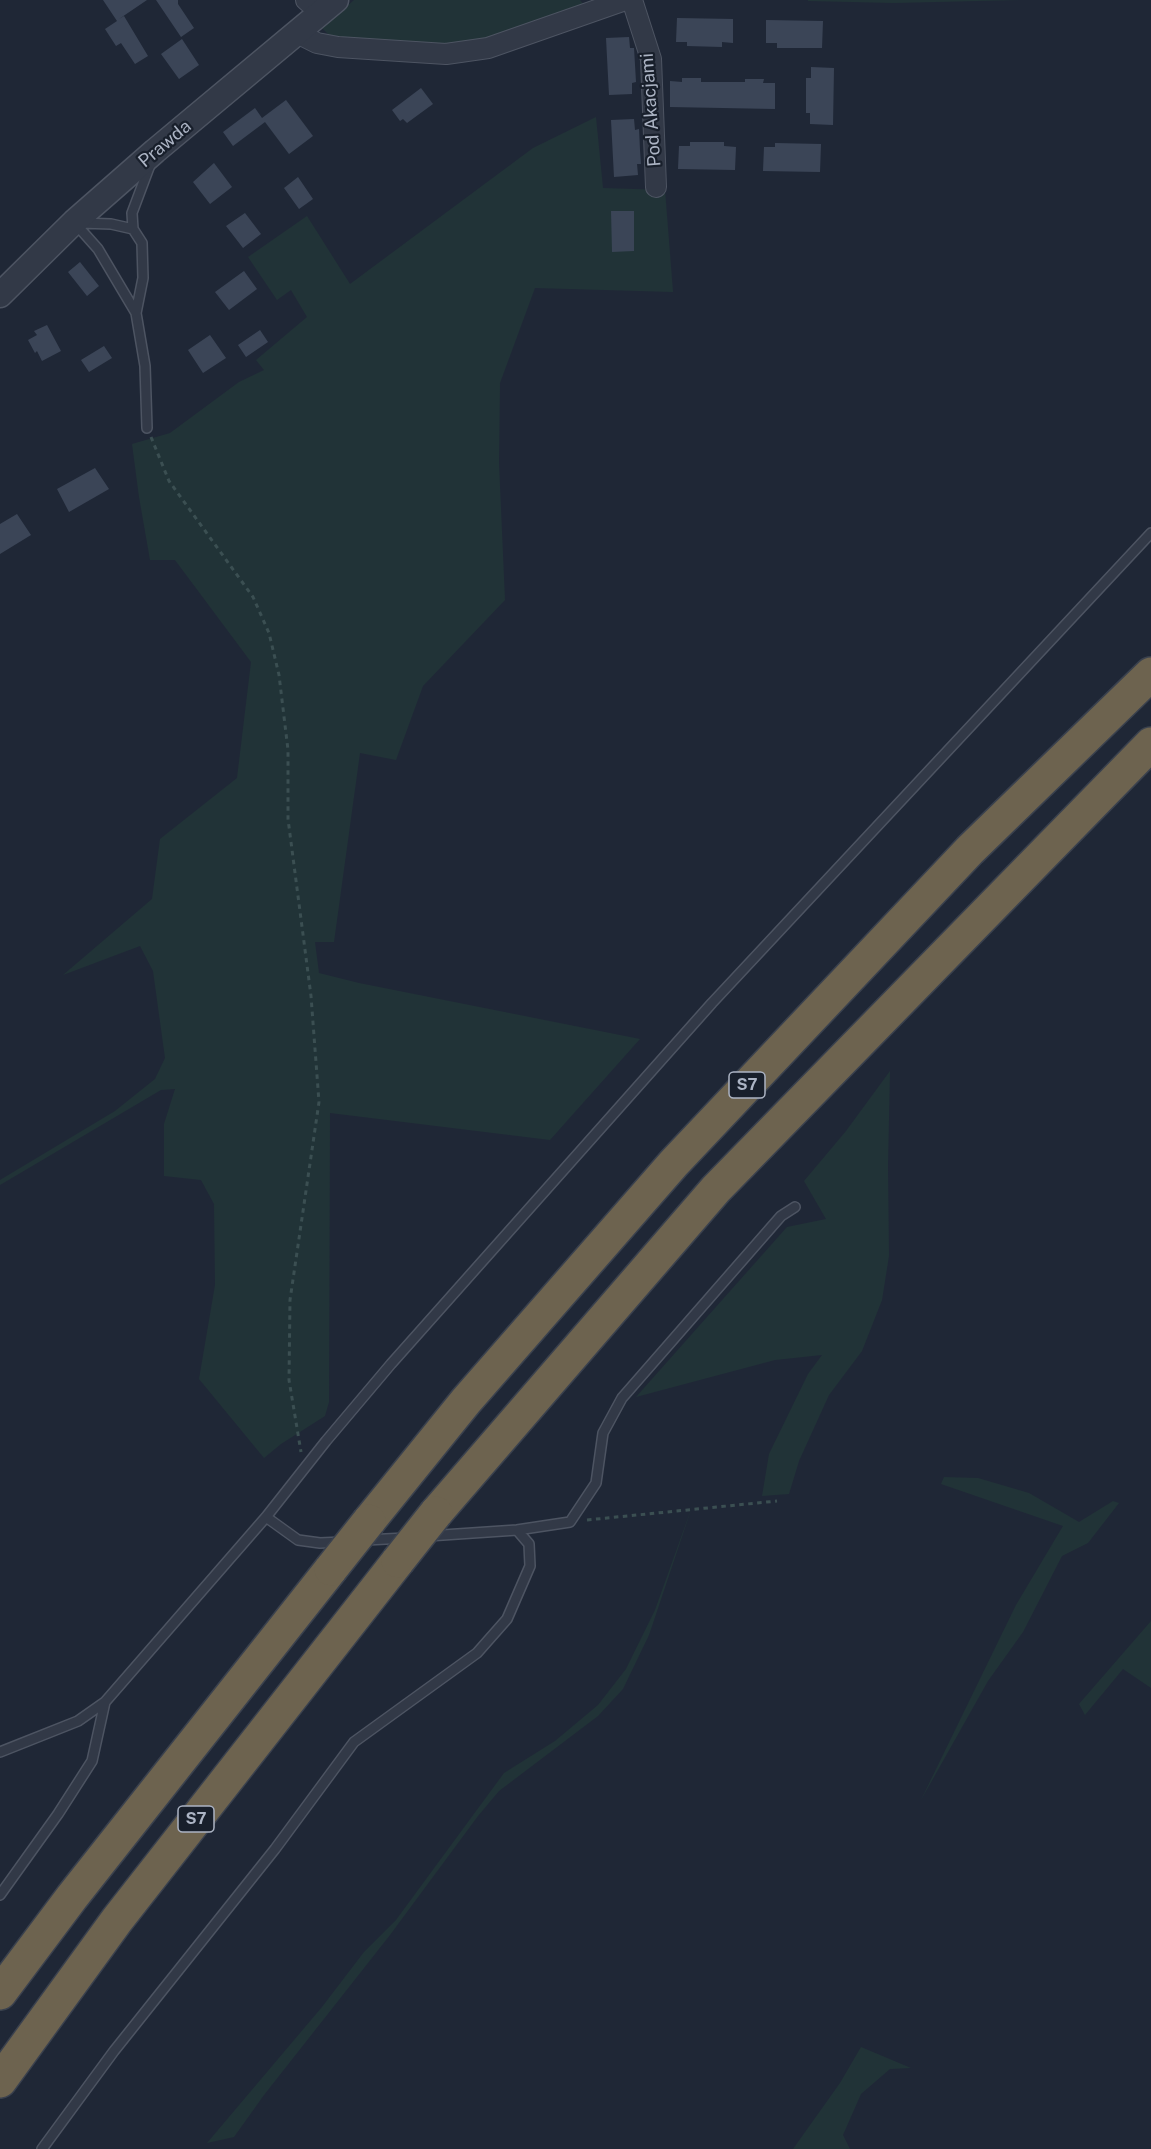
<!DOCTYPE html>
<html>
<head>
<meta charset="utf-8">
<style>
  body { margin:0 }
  canvas { display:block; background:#1f2736 }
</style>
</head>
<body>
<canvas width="1151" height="2149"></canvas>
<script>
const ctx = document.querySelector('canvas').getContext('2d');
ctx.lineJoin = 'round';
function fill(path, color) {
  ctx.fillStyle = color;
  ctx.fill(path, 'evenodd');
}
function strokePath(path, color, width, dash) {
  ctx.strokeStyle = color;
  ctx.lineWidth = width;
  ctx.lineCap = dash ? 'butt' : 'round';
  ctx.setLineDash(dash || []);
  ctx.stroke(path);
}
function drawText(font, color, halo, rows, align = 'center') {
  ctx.font = font + ' "Public Sans",sans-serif';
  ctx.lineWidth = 4.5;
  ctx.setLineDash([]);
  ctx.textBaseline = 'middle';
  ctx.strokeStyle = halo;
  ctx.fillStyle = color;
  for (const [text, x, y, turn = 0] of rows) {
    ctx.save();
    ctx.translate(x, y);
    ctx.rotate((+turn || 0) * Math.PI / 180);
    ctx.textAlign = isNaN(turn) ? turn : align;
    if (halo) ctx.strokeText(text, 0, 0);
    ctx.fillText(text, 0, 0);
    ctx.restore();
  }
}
const green = new Path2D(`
  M 354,0 L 580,0 L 585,6 L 497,39 L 436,49 L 334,40 L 322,28 Z
  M 1020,0 L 894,3 L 808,1 L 808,0 Z
  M 596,117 L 603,188 L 665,190 L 673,292 L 535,288 L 500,383 L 499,463 L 505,600 L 423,686 L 396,760 L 360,753 L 334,942 L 315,942 L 319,973 L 359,983 L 640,1039 L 550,1140 L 330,1113 L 329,1402 L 325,1416 L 281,1444 L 264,1458 L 199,1379 L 215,1285 L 214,1204 L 201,1180 L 164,1176 L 164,1124 L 175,1089 L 161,1090 L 0,1185 L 0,1180 L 115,1111 L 155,1079 L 165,1058 L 153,971 L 140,946 L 63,975 L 152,899 L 160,839 L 237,778 L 251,662 L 175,560 L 150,560 L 139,497 L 132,444 L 170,433 L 239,382 L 264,370 L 256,360 L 307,317 L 291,290 L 277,300 L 248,257 L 307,216 L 350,284 L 533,148 Z
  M 890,1071 L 888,1166 L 889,1256 L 882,1300 L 862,1351 L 829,1395 L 799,1461 L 789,1494 L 762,1496 L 769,1454 L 808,1374 L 822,1355 L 775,1360 L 636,1397 L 787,1227 L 826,1219 L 804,1181 L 846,1131 Z
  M 944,1477 L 978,1478 L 1029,1493 L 1079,1522 L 1113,1501 L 1119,1503 L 1088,1543 L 1062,1556 L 1023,1632 L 988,1681 L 921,1800 L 1016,1605 L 1063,1526 L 941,1484 Z
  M 693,1504 L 649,1635 L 623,1689 L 598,1716 L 499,1791 L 478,1816 L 390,1935 L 264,2095 L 234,2137 L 207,2143 L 322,2007 L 364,1952 L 396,1920 L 504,1773 L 555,1741 L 598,1705 L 626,1669 L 655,1610 Z
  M 1151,1621 L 1151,1688 L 1123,1669 L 1085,1715 L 1079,1704 Z
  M 861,2047 L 911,2068 L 890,2069 L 861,2094 L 843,2135 L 850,2149 L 793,2149 L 840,2083 Z`);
const building = new Path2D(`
  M 103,0 L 147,0 L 119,19 L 124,16 L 148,56 L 135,64 L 121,43 L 116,46 L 105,29 L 117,21 Z
  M 156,0 L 178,0 L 178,4 L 194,28 L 181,37 Z
  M 677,18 L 733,19 L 733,43 L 722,42 L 722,47 L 687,46 L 687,42 L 676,42 Z
  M 766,20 L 823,21 L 822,48 L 777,48 L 777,43 L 766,43 Z
  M 629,37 L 630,48 L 634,48 L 636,82 L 632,83 L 632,94 L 609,95 L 606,38 Z
  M 182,39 L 199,65 L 179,79 L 161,54 Z
  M 811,67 L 834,68 L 833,125 L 810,124 L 810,113 L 806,113 L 806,78 L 811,78 Z
  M 682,78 L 701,78 L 701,82 L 745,82 L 745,79 L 764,79 L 763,83 L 775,83 L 775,109 L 670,107 L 670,81 L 682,82 Z
  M 421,88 L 433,104 L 407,123 L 403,119 L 400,121 L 392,110 Z
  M 286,100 L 313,136 L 289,154 L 265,122 L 233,146 L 223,132 L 255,108 L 262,118 Z
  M 634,119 L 635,130 L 639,129 L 640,150 L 641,164 L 637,164 L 638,175 L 614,177 L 611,120 Z
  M 690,142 L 724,142 L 724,146 L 736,147 L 735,170 L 678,169 L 679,146 L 690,146 Z
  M 775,143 L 821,144 L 820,172 L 763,171 L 764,147 L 775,147 Z
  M 214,163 L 232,187 L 210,204 L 193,182 Z
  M 298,177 L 313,199 L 299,209 L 284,188 Z
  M 611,211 L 634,211 L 634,251 L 612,252 Z
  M 245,213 L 261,234 L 243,248 L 226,226 Z
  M 80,262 L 99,286 L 87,296 L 68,272 Z
  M 244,271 L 257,289 L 229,310 L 215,292 Z
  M 47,325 L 61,351 L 42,361 L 37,351 L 35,353 L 28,340 L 37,335 L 34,331 Z
  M 260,330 L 268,342 L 246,357 L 238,345 Z
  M 210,335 L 226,358 L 203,373 L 188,350 Z
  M 104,346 L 112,358 L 89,372 L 81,360 Z
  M 95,468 L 109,489 L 69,512 L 57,489 Z
  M 17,514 L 31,535 L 0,554 L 0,524 Z`);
const path = new Path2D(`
  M 151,437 L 169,481 L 253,597 L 269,633 L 279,675 L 288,750 L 288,819 L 311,996 L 319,1102 L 290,1300 L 289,1380 L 301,1452
  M 587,1520 L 777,1501`);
const service = new Path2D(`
  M 74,222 L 98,249 L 136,313 L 145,366 L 147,428
  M 80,223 L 111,224 L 133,229 L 142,243 L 143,278 L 136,313
  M 133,229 L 132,213 L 150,165
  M 266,1517 L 298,1540 L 320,1543 L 343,1542
  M 428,1536 L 517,1530 L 570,1522 L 596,1483 L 603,1433 L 622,1398 L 781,1216 L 795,1207
  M 366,1540 L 406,1538
  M 0,1752 L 78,1721 L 105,1702
  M 0,1895 L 58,1814 L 92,1761 L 105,1702 L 266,1517 L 326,1441 L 391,1364 L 712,1003 L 1151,533
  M 42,2149 L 114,2051 L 275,1849 L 354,1742 L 477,1653 L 507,1619 L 530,1566 L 529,1544 L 517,1530`);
const minor = new Path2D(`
  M 306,0 L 321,13
  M 632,0 L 651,59 L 656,187
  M 297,33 L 317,43 L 338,47 L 446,54 L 488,48 L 625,0`);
const tertiary = new Path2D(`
  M 0,295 L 74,222 L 155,151 L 336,0`);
const motorway = new Path2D(`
  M 436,1513 L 716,1189 L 1151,744
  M 369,1521 L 466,1401 L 674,1163 L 970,850 L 1151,674
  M 0,1993 L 72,1897 L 331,1569
  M 0,2081 L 117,1920 L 398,1561`);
const motorwayBridge = new Path2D(`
  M 398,1561 L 436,1513
  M 331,1569 L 369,1521`);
const shields = [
  [747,1085,36],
  [196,1819,36]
];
const shieldNames = [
  ["S7",747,1085],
  ["S7",196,1819]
];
const streetNames = [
  ["Pod Akacjami",651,110,-94],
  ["Prawda",165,144,-40]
];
fill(green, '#213337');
fill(building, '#3b4557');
strokePath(service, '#4d5462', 12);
strokePath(minor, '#4d5462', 22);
strokePath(tertiary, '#4d5462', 27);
strokePath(motorway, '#3a414e', 36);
strokePath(path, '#3b4f52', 3, [4.5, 4.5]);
strokePath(service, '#323947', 9);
strokePath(minor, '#323947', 20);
strokePath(tertiary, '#323947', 24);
strokePath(motorway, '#6d634f', 33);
strokePath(motorwayBridge, '#3a414e', 36, []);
strokePath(motorwayBridge, '#6d634f', 33);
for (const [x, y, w] of shields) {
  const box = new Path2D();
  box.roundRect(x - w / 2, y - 13, w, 26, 4.5);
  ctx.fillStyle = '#181f2b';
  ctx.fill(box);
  strokePath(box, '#acb4c4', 1.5);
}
drawText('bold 16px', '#acb4c4', null, shieldNames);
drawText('18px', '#acb4c4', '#181f2b', streetNames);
</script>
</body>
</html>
